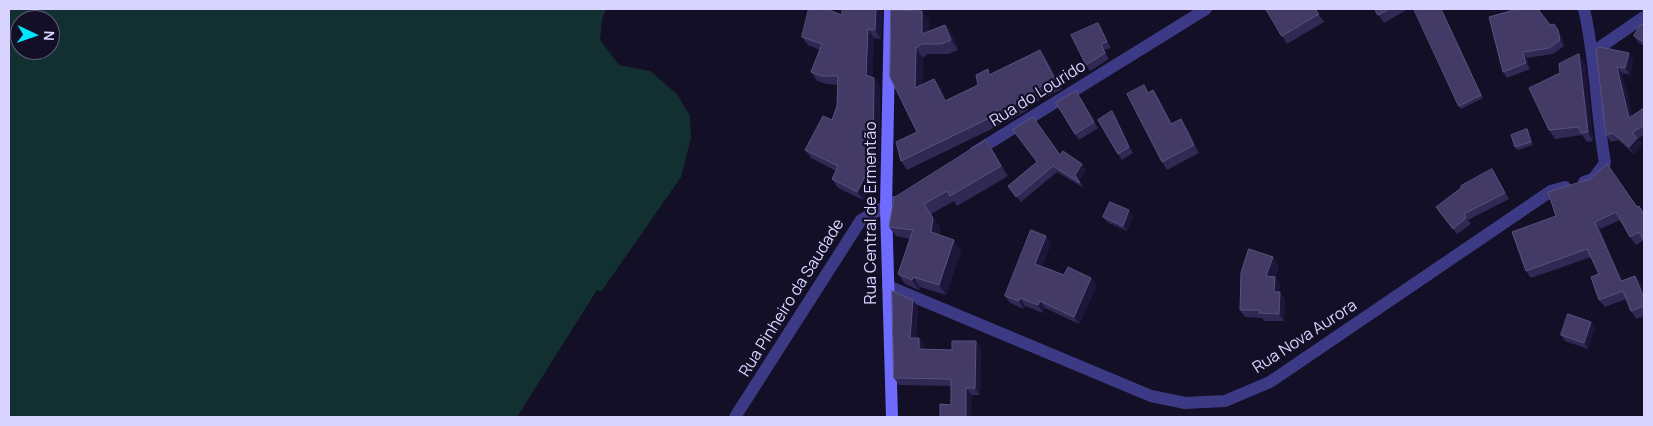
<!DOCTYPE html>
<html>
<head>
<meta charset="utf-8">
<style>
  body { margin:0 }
  #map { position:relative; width:1653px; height:426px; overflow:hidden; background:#130f26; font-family:Manrope,sans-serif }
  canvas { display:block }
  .frame { position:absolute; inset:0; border:10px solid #d9d4ff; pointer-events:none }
  .north { position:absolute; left:10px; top:10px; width:50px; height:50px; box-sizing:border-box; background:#130f26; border:1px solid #625e7d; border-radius:50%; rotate:93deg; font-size:14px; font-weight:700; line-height:20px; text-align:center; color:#d9d4ff }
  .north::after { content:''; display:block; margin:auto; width:18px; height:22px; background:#00e5ff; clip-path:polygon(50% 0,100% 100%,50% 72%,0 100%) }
</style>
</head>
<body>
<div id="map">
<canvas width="1653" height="426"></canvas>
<div class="frame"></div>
<div class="north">N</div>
</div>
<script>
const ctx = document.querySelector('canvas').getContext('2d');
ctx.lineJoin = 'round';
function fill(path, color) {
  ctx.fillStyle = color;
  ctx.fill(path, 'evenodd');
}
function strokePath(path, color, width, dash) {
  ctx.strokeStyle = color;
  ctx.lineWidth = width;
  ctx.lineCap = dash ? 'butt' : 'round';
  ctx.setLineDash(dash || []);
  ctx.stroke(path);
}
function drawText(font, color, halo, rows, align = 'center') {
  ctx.font = font + ' Manrope,sans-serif';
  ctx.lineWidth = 4.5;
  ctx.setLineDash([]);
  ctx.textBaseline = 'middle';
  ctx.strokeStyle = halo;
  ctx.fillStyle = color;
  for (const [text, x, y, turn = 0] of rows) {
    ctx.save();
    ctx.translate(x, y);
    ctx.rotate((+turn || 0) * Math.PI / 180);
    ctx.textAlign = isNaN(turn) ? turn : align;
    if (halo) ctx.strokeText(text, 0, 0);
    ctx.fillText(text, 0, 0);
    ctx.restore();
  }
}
const green = new Path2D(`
  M 9,9 L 606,9 L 602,19 L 600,40 L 619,65 L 650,71 L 677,94 L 690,116 L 691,138 L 681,177 L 601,292 L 597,290 L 517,417 L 9,417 ZM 20,20 L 50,20 L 50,50 L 20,50 Z`);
const street = new Path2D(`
  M 1593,52 L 1644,17
  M 975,152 L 1206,9
  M 1584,182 L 1593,179 L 1605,163 C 1596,111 1596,60 1584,9
  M 888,286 L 1151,396 L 1185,403 L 1225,401 L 1270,382 L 1551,191 L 1565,187
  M 735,417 L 861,220 L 894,202`);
const secondary = new Path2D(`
  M 890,9 L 886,207 L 892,417`);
const wall = new Path2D(`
  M 882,9 L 881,39 L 874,38 L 872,77 L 874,78 L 880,87 L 879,169 L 863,200 L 838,188 L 832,179 L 836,171 L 811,158 L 805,150 L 832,120 L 837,106 L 838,85 L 827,84 L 817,81 L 811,72 L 820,50 L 808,45 L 802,37 L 842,15 Z
  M 1315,9 L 1324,22 L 1287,44 L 1282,36 Z
  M 1375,9 L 1408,9 L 1384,23 Z
  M 1441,9 L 1483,98 L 1461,109 L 1459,106 Z
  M 929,20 L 929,31 L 945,25 L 952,34 L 958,50 L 948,54 L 928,54 L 923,58 L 922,84 L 934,79 L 941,88 L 946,100 L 978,85 L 992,74 L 1047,60 L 1062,89 L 1026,107 L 1028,110 L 1012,119 L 907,170 L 901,161 L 917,132 L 890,77 Z
  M 1098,23 L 1102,29 L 1111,48 L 1105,50 L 1109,59 L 1090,71 L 1086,65 Z
  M 1550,25 L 1562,36 L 1564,46 L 1553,54 L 1527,58 L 1530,69 L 1507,78 L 1503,72 Z
  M 1644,26 L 1644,46 L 1638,42 L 1634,36 Z
  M 1596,50 L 1633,60 L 1630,75 L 1622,73 L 1632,116 L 1644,108 L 1644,135 L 1638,139 L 1642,144 L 1634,154 L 1618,140 L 1611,142 L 1606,135 Z
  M 1585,63 L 1593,141 L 1587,142 L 1582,135 L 1555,139 L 1549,130 Z
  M 1153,90 L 1158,97 L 1172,123 L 1186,126 L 1199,153 L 1167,170 L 1162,162 L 1149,92 Z
  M 1076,91 L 1098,128 L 1079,140 L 1075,134 Z
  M 1116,117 L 1133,153 L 1122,160 L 1118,154 Z
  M 1527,129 L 1529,132 L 1533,145 L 1518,150 L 1515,147 Z
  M 986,140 L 993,150 L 1008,176 L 957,206 L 954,201 L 931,214 L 940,228 L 939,235 L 961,250 L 946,295 L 920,287 L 919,290 L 905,284 L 898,274 L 910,239 L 896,236 L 889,227 Z
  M 1060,155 L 1086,170 L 1079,181 L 1084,188 L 1057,172 L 1021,202 L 1008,186 Z
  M 1492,169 L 1496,175 L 1509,199 L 1468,220 L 1471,224 L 1457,234 L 1436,207 Z
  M 1639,206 L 1644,213 L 1644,241 L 1644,240 L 1636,245 L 1630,237 L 1620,220 L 1600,229 L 1622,281 L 1641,283 L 1644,292 L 1644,316 L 1636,319 L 1631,311 L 1626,299 L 1605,307 L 1599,300 L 1599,274 L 1591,257 L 1531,278 L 1526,271 L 1512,232 L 1637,207 Z
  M 1133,216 L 1127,231 L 1107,222 L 1103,217 Z
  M 1046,236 L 1051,244 L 1042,266 L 1064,275 L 1091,278 L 1097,286 L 1079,324 L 1045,308 L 1043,313 L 1025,306 L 1024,309 L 1010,303 L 1005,296 Z
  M 1279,265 L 1275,277 L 1280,284 L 1280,293 L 1285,300 L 1284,321 L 1264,321 L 1262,318 L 1245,317 L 1240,310 Z
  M 918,307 L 916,338 L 919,338 L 924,345 L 924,349 L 952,350 L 976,341 L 981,349 L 980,395 L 972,395 L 951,405 L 951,386 L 899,385 L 894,378 Z
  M 1595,327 L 1588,349 L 1565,341 L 1561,335 Z`);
const shadedWall = new Path2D(`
  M 876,9 L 882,9 L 881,39 L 875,30 Z
  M 1441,9 L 1483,98 L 1481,95 Z
  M 922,11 L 929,20 L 929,43 L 922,34 Z
  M 1098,23 L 1102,29 L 1111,48 L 1107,42 Z
  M 945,25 L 952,34 L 958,50 L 951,40 Z
  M 868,29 L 874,38 L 872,84 L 866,75 Z
  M 1558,30 L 1562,36 L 1564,46 L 1560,40 Z
  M 1101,44 L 1105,50 L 1109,59 L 1105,53 Z
  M 916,48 L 923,58 L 922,98 L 915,88 Z
  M 1040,50 L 1047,60 L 1062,89 L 1055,79 Z
  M 1523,52 L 1527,58 L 1530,69 L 1526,63 Z
  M 1629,53 L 1633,60 L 1630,75 L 1625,68 Z
  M 1579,54 L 1585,63 L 1593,141 L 1588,132 Z
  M 1617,67 L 1622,73 L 1634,124 L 1629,118 Z
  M 874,78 L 880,87 L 879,169 L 863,200 L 857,192 Z
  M 934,79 L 941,88 L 952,111 L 945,101 Z
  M 1153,90 L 1158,97 L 1176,131 L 1171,124 Z
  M 1112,111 L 1116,117 L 1133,153 L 1129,147 Z
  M 1181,119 L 1186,126 L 1199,153 L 1194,145 Z
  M 1527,129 L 1529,132 L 1533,145 L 1531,142 Z
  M 1637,138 L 1642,144 L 1634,154 L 1629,147 Z
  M 986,140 L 993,150 L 1008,176 L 1001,166 Z
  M 1082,164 L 1086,170 L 1079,181 L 1075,175 Z
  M 1492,169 L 1496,175 L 1509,199 L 1505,193 Z
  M 924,204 L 940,228 L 938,242 L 931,232 Z
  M 1129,210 L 1133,216 L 1127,231 L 1123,226 Z
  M 1595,222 L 1600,229 L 1626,289 L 1621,281 Z
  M 1046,236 L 1051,244 L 1040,271 L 1035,264 Z
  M 954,240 L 961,250 L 946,295 L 939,285 Z
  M 1273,257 L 1279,265 L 1272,284 L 1266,276 Z
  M 1635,276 L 1641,283 L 1644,292 L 1644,298 Z
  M 913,277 L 920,287 L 919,290 L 912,280 Z
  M 1275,277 L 1280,284 L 1280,293 L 1285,300 L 1284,321 L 1279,314 L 1274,292 Z
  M 1091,278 L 1097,286 L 1079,324 L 1074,317 Z
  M 1020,298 L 1025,306 L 1024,309 L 1019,301 Z
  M 913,300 L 918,307 L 915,345 L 910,338 Z
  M 1040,301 L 1045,308 L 1043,313 L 1038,305 Z
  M 1591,322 L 1595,327 L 1588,349 L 1584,343 Z
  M 919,338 L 924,345 L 924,357 L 919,349 Z
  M 976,341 L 981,349 L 980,395 L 975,388 Z
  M 966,388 L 972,395 L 971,417 L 966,417 Z`);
const building = new Path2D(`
  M 809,9 L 826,9 L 842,15 L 842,9 L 876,9 L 875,30 L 868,29 L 866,75 L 874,78 L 873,161 L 857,192 L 832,179 L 838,166 L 805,150 L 823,116 L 832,120 L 837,106 L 838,76 L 821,76 L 811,72 L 822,44 L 802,37 Z
  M 1266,9 L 1315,9 L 1319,14 L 1282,36 Z
  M 1375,9 L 1389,9 L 1378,15 Z
  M 1414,9 L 1441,9 L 1481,95 L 1459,106 Z
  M 1514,9 L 1538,9 L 1550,25 L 1554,24 L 1558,30 L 1560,40 L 1549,48 L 1523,52 L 1526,63 L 1503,72 L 1489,17 L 1514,10 Z
  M 891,10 L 922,11 L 922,34 L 945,25 L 951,40 L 941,44 L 922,44 L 916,48 L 915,88 L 934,79 L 945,101 L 978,85 L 976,75 L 988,69 L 989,75 L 1040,50 L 1055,79 L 1019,98 L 1021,100 L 1006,110 L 901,161 L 896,142 L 917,132 L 890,77 Z
  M 1098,23 L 1107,42 L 1101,44 L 1105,53 L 1086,65 L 1071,35 Z
  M 1641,24 L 1644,26 L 1644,42 L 1634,36 Z
  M 1600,47 L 1629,53 L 1625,68 L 1617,67 L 1629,118 L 1644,108 L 1644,125 L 1632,133 L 1637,138 L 1629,147 L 1613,133 L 1606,135 L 1596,50 Z
  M 1579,54 L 1588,132 L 1581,133 L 1578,127 L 1549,130 L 1529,88 L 1560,73 L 1559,64 Z
  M 1144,85 L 1148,93 L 1153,90 L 1171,124 L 1181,119 L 1194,145 L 1162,162 L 1127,94 Z
  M 1076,91 L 1094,122 L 1075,134 L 1056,103 Z
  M 1112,111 L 1129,147 L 1118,154 L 1098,120 Z
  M 1033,117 L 1060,155 L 1063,151 L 1082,164 L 1075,175 L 1080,183 L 1053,166 L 1016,197 L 1008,186 L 1037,162 L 1013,130 Z
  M 1527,129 L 1531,142 L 1515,147 L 1511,135 Z
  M 986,140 L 1001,166 L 950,196 L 947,191 L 924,204 L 933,218 L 931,232 L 954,240 L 939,285 L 913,277 L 912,280 L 898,274 L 913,230 L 889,227 L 894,198 Z
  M 1607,164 L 1637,207 L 1639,206 L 1644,215 L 1644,241 L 1639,232 L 1630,237 L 1616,212 L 1595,222 L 1621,281 L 1635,276 L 1644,298 L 1644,306 L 1631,311 L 1623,291 L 1599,300 L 1591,277 L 1599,274 L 1587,249 L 1526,271 L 1512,232 L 1556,216 L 1548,192 L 1590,179 Z
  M 1492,169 L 1505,193 L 1464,214 L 1466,218 L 1453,229 L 1436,207 L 1461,188 L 1461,186 Z
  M 1110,202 L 1129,210 L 1123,226 L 1103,217 Z
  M 1031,230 L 1046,236 L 1035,264 L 1064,275 L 1068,267 L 1091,278 L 1074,317 L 1040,301 L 1038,305 L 1020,298 L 1019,301 L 1005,296 Z
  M 1249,249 L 1273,257 L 1266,276 L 1275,277 L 1274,292 L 1280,292 L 1279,314 L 1259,313 L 1259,310 L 1240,310 L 1241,273 Z
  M 892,291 L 913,300 L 910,338 L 919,338 L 919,349 L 952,350 L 952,341 L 976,341 L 975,388 L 966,388 L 966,417 L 940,417 L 940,404 L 951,405 L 951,379 L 894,378 Z
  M 1568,314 L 1591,322 L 1584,343 L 1561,335 Z`);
const streetNames = [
  ["Rua do Lourido",1038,94,-32],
  ["Rua Central de Ermentão",872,213,-90],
  ["Rua Pinheiro da Saudade",792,298,-58],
  ["Rua Nova Aurora",1305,337,-33]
];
fill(green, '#12302f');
strokePath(street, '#3d3a85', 12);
strokePath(secondary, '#6f6bff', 12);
fill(wall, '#312854');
fill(shadedWall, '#1d163a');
fill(building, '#433a66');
strokePath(building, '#5a527e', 1);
drawText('16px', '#d9d4ff', '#130f26', streetNames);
</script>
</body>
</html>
